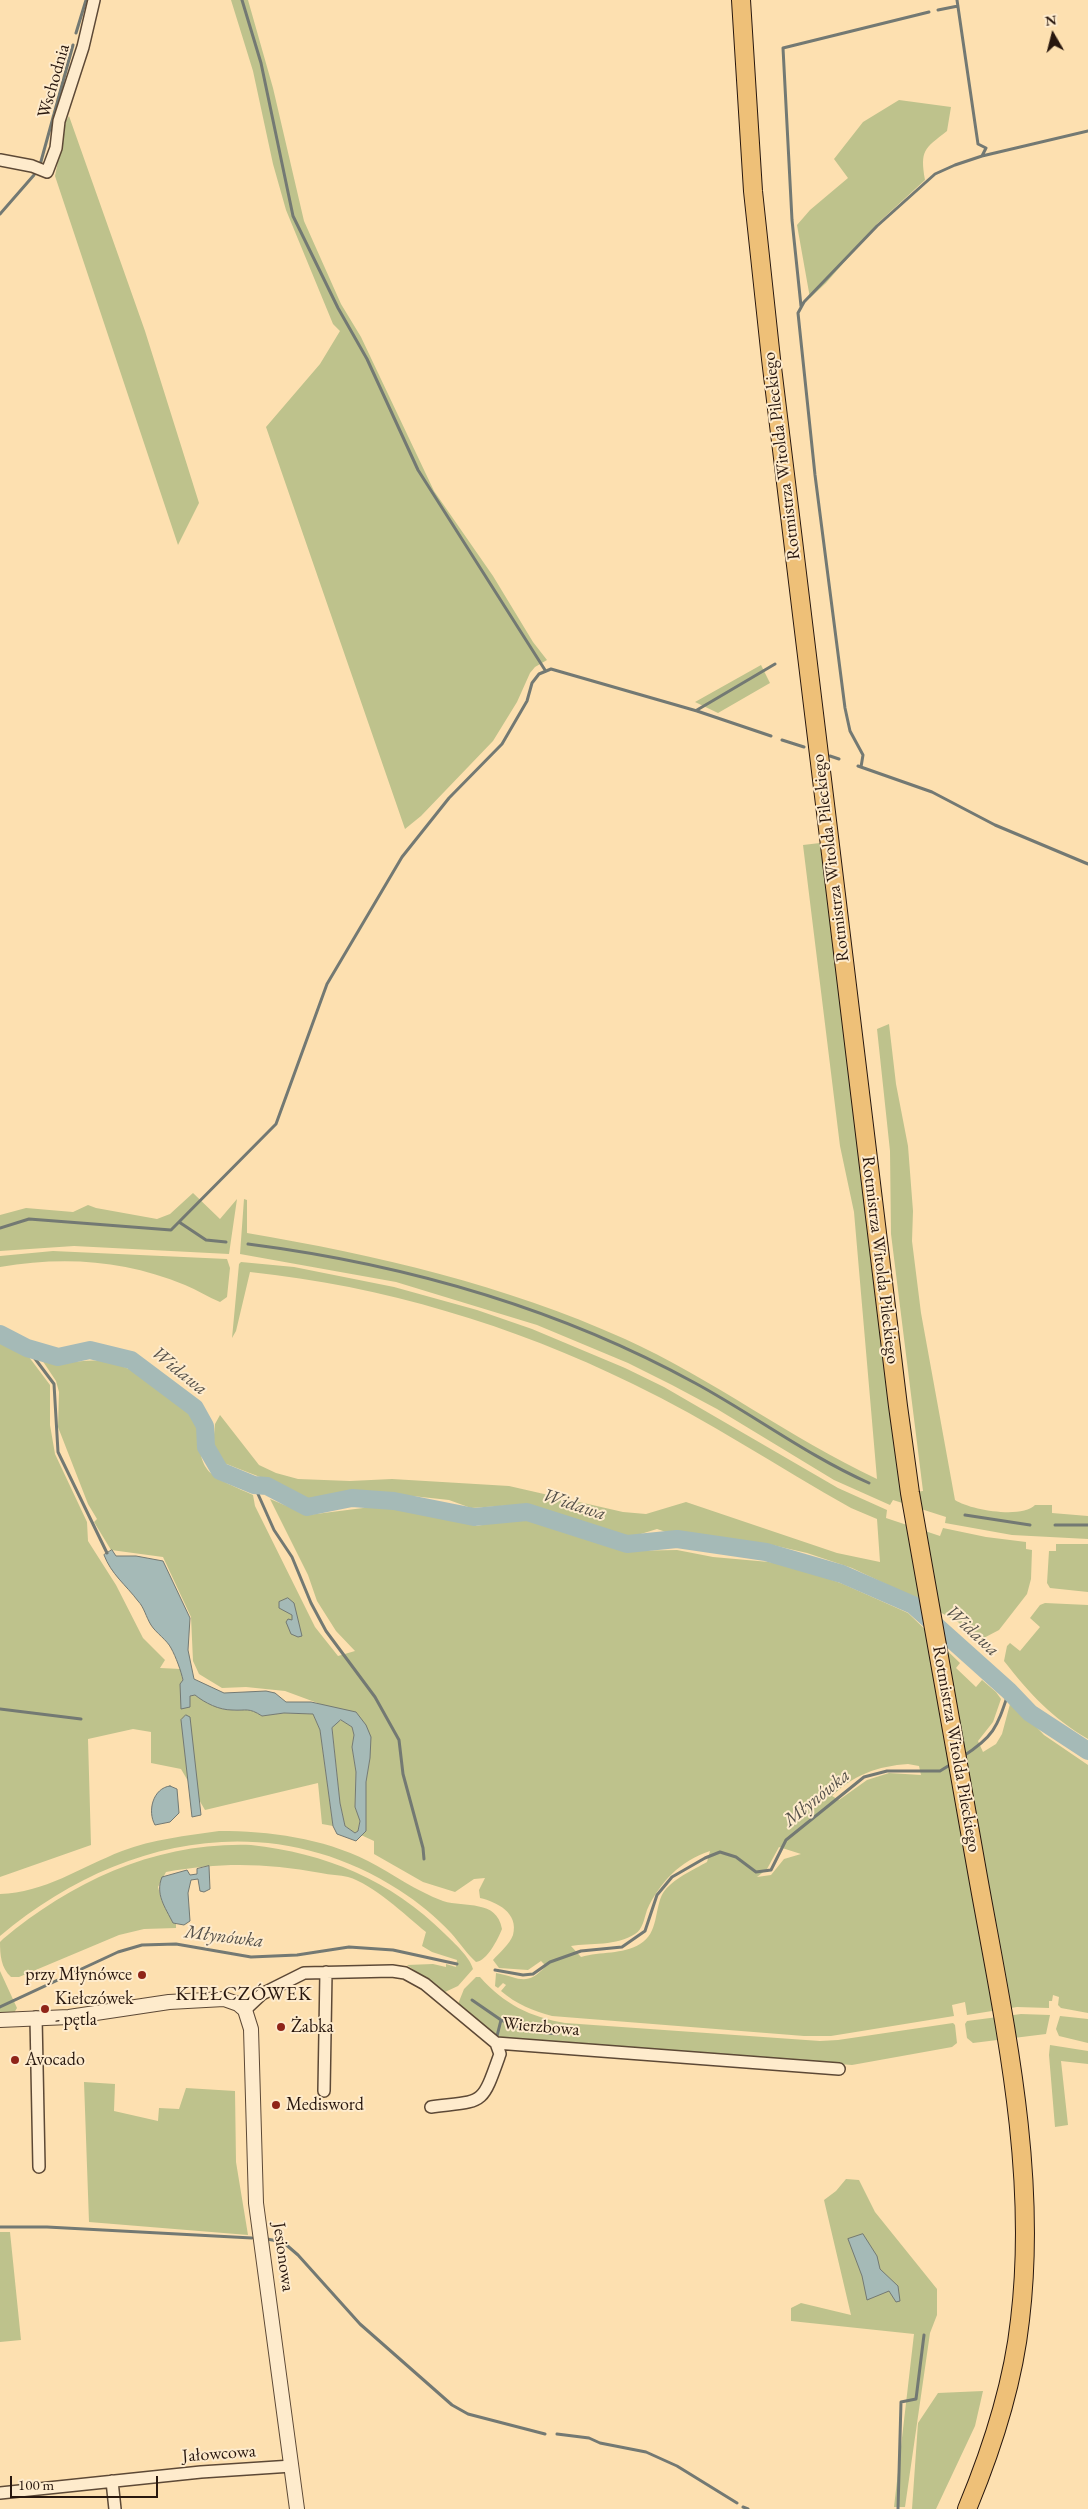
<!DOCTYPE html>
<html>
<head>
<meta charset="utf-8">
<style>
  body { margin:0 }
  #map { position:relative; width:1088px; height:2509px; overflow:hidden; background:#fde0b0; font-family:"EB Garamond",serif }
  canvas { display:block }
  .north { position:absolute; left:1028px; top:10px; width:50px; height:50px; -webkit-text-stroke:4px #feebcc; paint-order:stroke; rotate:352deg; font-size:14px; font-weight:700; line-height:20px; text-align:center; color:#28170e }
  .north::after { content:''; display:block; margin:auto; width:18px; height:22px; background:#28170e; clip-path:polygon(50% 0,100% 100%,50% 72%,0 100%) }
  .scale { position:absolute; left:10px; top:2476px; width:148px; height:22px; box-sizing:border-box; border:2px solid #28170e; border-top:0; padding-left:6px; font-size:15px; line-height:18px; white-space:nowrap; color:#28170e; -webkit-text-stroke:4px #feebcc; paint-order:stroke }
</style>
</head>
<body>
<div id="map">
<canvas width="1088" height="2509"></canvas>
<div class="north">N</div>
<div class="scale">100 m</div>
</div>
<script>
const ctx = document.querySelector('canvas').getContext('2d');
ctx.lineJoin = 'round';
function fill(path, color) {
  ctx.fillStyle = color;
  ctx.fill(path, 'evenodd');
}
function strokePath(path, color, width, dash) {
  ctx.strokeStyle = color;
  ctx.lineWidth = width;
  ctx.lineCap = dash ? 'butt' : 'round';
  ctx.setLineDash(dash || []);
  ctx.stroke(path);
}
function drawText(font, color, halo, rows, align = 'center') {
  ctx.font = font + ' "EB Garamond",serif';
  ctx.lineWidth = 4;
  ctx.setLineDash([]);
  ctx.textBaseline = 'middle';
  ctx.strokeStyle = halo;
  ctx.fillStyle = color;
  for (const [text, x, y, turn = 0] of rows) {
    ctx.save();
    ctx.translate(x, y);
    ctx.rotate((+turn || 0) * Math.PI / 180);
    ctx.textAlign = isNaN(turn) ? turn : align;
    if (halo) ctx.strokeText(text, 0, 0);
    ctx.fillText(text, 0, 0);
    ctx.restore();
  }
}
const green = new Path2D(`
  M 231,0 L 248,0 L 273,88 L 304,221 L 341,304 L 361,337 L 434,491 L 493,576 L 533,642 L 547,660 L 535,667 L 530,673 L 517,702 L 493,741 L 421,816 L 405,829 L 266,427 L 320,364 L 340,331 L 333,324 L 286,210 L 273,164 L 253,71 Z
  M 899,100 L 951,107 L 947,131 C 924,149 920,150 925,180 L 878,223 L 826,283 L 810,298 L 797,225 L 810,210 L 848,178 L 834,159 L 863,122 Z
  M 69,116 L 145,331 L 199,503 L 178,545 L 55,176 L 66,121 Z
  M 761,665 L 770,683 L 718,713 L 695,702 Z
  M 820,843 L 901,1494 L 923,1491 L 891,1234 L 890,1151 L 877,1029 L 889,1024 L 896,1084 L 908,1146 L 913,1211 L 912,1241 L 921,1313 L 955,1500 C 970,1510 1022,1519 1035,1505 L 1052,1505 L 1052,1513 L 1088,1516 L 1088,1539 L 1012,1535 L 945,1523 L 946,1517 L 893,1500 L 890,1505 L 834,1480 L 717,1409 L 672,1385 L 628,1363 L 537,1325 L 396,1282 L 240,1254 L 244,1199 L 247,1200 L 247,1233 C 377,1255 505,1285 625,1339 C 713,1379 790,1438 877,1479 L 854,1212 L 840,1146 L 803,845 Z
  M 193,1193 L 220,1219 L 237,1199 L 229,1254 L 74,1246 L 0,1251 L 0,1215 L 26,1208 L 73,1212 L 88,1205 L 96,1208 L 157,1219 L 170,1214 Z
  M 53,1251 L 227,1259 L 230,1268 L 227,1297 L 220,1302 C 208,1297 197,1290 185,1285 C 125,1260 64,1256 0,1267 L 0,1256 Z
  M 241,1262 L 294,1267 L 394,1287 L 477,1310 L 532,1329 L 625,1368 L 664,1387 L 838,1488 L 887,1510 L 886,1518 L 940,1536 L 943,1528 L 986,1537 L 1026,1542 L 1026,1549 L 1032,1550 L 1031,1579 L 1027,1594 L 999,1630 L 978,1641 L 958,1622 L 909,1595 L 852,1568 L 807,1553 L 768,1544 L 730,1543 L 687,1533 L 669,1533 L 657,1529 L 631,1537 L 529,1504 L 471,1508 L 449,1500 L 357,1490 L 309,1500 L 296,1497 L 283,1486 L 224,1463 L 213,1445 L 215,1424 L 220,1415 L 259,1465 L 276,1473 L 298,1479 L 350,1481 L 392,1479 L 509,1486 L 623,1512 L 646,1514 L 686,1502 L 837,1553 L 880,1562 L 877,1519 L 851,1508 C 778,1467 708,1420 633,1384 C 513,1325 383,1286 250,1272 L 236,1331 L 232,1338 L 239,1264 Z
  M 0,1342 L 29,1357 L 50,1385 L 50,1425 L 55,1454 L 87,1522 L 88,1541 L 116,1585 L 143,1638 L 165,1660 L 160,1668 L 181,1669 L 183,1681 L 181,1697 L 196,1695 C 205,1703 219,1710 232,1710 C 247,1711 248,1707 262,1716 L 284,1713 L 313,1714 L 320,1730 L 333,1826 L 322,1824 L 318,1783 L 205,1810 L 181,1769 L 151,1763 L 151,1732 L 133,1729 L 88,1739 L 91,1845 L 0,1877 Z
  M 40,1357 C 48,1359 55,1362 63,1362 C 76,1363 88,1359 102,1361 C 140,1367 172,1394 198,1422 C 199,1476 207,1474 253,1495 L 255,1506 L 315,1627 L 338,1656 L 355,1651 L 336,1631 L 317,1601 L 308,1575 L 270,1499 L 308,1515 L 371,1507 L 406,1509 L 477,1526 L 516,1518 L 533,1520 L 626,1551 L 677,1550 L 713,1557 L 769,1562 L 799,1568 L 843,1584 L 908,1613 L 960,1663 L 956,1668 L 976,1687 L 982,1680 L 996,1692 L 1001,1699 L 993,1722 L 978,1741 L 983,1752 L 996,1744 L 1002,1734 L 1010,1704 L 1022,1712 L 1044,1735 L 1088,1765 L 1088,2013 L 1061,2008 L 1058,2005 L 1059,1997 L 1053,1995 L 1052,2001 L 1049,2001 L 1049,2008 L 1017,2007 L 967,2015 L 965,2002 L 952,2005 L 954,2016 L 831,2036 L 804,2036 L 552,2016 C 533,2011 516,2004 501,1991 L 506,1985 L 503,1983 L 498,1988 L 495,1986 L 496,1973 C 521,1978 526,1987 546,1966 L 541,1961 L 528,1970 L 499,1968 L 493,1960 C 499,1953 510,1944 513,1935 C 519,1913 497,1902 480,1898 L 479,1890 L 485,1878 L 474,1879 L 455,1892 L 423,1882 L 374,1854 L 374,1841 L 361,1835 L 366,1831 L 366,1782 L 370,1758 L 356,1712 L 331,1708 L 285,1691 L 246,1687 L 222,1688 L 199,1674 L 193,1661 L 191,1617 L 163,1557 L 111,1550 L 94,1522 L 97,1519 L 88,1504 L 58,1427 L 59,1392 L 56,1381 ZM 908,1764 L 919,1766 L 921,1775 L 889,1773 L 867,1780 L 839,1800 L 832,1796 C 853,1775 878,1766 908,1764 ZM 779,1847 L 801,1854 L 784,1859 L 771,1875 L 757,1877 L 767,1869 ZM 710,1851 L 707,1862 C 693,1870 672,1879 663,1893 C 654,1909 659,1933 640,1944 C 622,1955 601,1951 581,1957 L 571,1946 C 590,1943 617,1946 635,1934 C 643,1929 644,1919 647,1910 C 660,1882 680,1861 710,1851 Z
  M 1056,1544 L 1088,1544 L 1088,1592 L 1050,1588 L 1047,1583 L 1049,1551 L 1056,1551 Z
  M 1045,1603 L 1088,1605 L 1088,1739 C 1052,1718 1030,1694 1004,1661 L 1007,1646 L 1010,1643 L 1020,1651 L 1040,1627 L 1030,1618 L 1040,1605 Z
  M 341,1720 L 352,1727 L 354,1735 L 352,1747 L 356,1772 L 355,1807 L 360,1821 L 358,1831 L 355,1833 L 345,1826 L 340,1803 L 332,1727 Z
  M 219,1831 C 270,1831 322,1838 368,1861 C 393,1874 416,1891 443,1901 C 465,1908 497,1899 502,1929 C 498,1939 487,1961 476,1962 C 467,1954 460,1943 451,1933 C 436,1917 418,1902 399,1890 C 267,1805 115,1839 0,1936 L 0,1894 C 44,1893 81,1867 122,1851 C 153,1839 186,1836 219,1831 Z
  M 251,1845 C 325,1853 391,1880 445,1934 C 454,1943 470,1957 473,1969 L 458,1986 L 445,1992 L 407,1965 L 433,1964 L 446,1967 L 446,1964 L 456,1967 L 457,1960 L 432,1952 L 422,1946 L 426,1932 C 405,1915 373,1884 348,1877 C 340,1875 330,1875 321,1873 C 266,1863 221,1862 166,1872 L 158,1887 L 162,1901 L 173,1923 L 176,1924 L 176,1928 L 144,1929 L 119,1935 L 19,1977 L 11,1977 C 1,1968 0,1955 0,1942 L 3,1939 C 74,1880 157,1842 251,1845 Z
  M 0,1971 L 17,2008 L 14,2013 L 0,2015 Z
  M 476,1977 L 480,1977 C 504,2004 530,2017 565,2023 L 820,2041 L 838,2040 L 953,2023 L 955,2025 L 957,2043 L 952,2047 L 852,2065 L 504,2038 L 494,2035 L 458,2004 L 464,1989 Z
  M 1021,2014 L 1050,2015 L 1046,2034 L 973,2043 L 967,2038 L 965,2024 L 967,2021 Z
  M 1060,2016 L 1088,2019 L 1088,2043 L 1059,2036 L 1056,2029 Z
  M 1050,2045 L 1088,2051 L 1088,2064 L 1061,2061 L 1068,2125 L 1055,2127 L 1049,2055 Z
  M 84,2082 L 115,2084 L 114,2111 L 158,2121 L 159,2108 L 179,2109 L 186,2088 L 235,2091 L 236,2162 L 248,2235 L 89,2222 Z
  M 846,2179 L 859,2180 L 875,2212 L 937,2289 L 937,2315 L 930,2333 L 905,2507 L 894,2507 L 914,2334 L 791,2321 L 791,2308 L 801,2303 L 851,2315 L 824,2200 L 836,2191 Z
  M 0,2232 L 10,2232 L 21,2340 L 0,2342 Z
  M 983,2391 L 975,2426 L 936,2509 L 912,2509 L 918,2423 L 938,2393 Z`);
const water = new Path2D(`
  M 112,1550 L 116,1556 L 136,1556 L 163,1561 L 190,1618 L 188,1650 L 194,1679 L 224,1693 L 266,1691 L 275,1693 L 286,1702 L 311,1702 L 356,1712 L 366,1725 L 371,1737 L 370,1758 L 366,1782 L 366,1831 L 356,1841 L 337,1834 L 333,1826 L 320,1730 L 313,1714 L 284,1713 L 262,1716 C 248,1707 247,1711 232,1710 C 219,1710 205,1703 195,1695 L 190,1696 L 190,1707 L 181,1709 L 180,1684 L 183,1680 C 181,1671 176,1657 171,1648 C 167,1640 156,1633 151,1625 C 146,1617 144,1607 138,1601 C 126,1585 111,1574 104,1555 ZM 341,1720 L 352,1727 L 354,1735 L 352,1747 L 356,1772 L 355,1807 L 360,1821 L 358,1831 L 355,1833 L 345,1826 L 340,1803 L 332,1728 Z
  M 288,1598 L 294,1603 L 302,1636 L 298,1637 L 291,1634 L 286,1622 L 288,1619 L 292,1620 L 292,1615 L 279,1608 L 279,1602 Z
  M 186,1715 L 190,1717 L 201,1815 L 192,1817 L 182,1729 L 181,1720 Z
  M 170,1786 L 177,1789 L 179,1813 L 170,1822 L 155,1825 C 147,1811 153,1788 170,1786 Z
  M 209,1866 L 210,1889 L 204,1892 L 200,1891 L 198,1879 L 191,1880 L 188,1893 L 190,1921 L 184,1925 L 173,1923 C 165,1907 155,1894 162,1877 L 187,1870 L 190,1875 L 197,1874 L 197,1869 Z
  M 863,2234 L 877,2256 L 880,2269 L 898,2286 L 900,2301 L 896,2302 L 889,2291 L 867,2300 L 862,2276 L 848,2239 Z`);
const stream = new Path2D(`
  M 242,0 L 261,63 L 293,216 L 338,308 L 367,359 L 418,470 L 545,670
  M 957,0 L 978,144 L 986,148 L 982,156
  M 938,10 L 958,6
  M 76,33 L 86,0
  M 40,165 L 73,45
  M 0,214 L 34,175
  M 801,306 L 792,220 L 783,48 L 929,12
  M 697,710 L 775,664
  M 782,740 L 804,747
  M 830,756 L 839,759
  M 858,766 L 932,792 L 995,825 L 1088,864
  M 861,767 L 863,755 L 850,731 L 845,708 L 815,475 L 798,313 L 804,302 L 877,226 L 935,174 L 955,165 L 982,156 L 1088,131
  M 179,1222 L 206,1240 L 226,1242
  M 0,1228 L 29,1219 L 171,1230 L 276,1124 L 327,984 L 402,857 L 449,798 L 502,744 L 527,701 L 532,683 L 539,674 L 551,669 L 697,711 L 771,736
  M 248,1244 C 403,1264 558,1308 695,1383 C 754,1415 808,1456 869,1483
  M 27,1348 L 54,1384 L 58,1452 L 107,1553
  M 254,1485 L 274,1530 L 292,1557 L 311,1603 L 326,1631 L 375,1697 L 399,1740 L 403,1774 L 423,1848 L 424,1859
  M 965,1515 L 1030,1525
  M 1055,1525 L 1088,1525
  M 0,1709 L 81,1719
  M 962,1757 C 995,1736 997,1727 1009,1691
  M 495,1970 L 523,1975 L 533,1974 L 550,1962 L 581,1951 L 622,1947 L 645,1931 L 657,1895 L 672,1877 L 705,1858 L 720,1852 L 736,1857 L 756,1872 L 771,1870 L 786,1840 L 864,1777 L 887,1771 L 940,1771 L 953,1763
  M 472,2000 L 501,2020
  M 0,2007 L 118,1952 L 142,1945 L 176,1944 L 251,1957 L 297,1955 L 349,1947 L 393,1950 L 457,1964
  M 497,2036 L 501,2020 L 529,2031 L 557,2034
  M 0,2227 L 47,2227 L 252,2238
  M 267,2239 L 283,2242 L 298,2255 L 360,2324 L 452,2405 L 468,2414 L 545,2434
  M 557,2434 L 589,2438 L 600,2443 L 646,2452 L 677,2466 L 737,2503
  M 743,2507 L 748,2509
  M 898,2509 L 901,2402 L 916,2399 L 924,2335`);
const river = new Path2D(`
  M 0,1334 L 27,1348 L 58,1357 L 90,1350 L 131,1360 L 195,1408 L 205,1426 L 206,1447 L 220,1471 L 254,1485 L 267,1486 L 307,1507 L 352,1498 L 394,1501 L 474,1517 L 527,1512 L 627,1544 L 677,1539 L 766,1552 L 842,1574 L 913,1605 L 1009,1691 L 1030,1713 L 1088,1751`);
const minor = new Path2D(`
  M 0,160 L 32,166 L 47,172 L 56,148 L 59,121 L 83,47 L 94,0
  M 245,2010 L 262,1994 L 304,1973 L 392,1971 L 405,1973 L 425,1984 L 496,2043 L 839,2069
  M 36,2017 L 39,2167
  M 324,2091 L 326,1972
  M 431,2107 C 485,2100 481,2107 500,2054 L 496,2043
  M 112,2481 L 115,2509
  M 0,2493 L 201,2472 L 292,2466`);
const tertiary = new Path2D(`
  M 0,2020 L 69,2017 L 169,2002 L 224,1999 L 238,2004 L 245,2010 L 251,2029 L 256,2203 L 297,2509`);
const primary = new Path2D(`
  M 741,0 L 753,191 L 771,359 L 898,1406 L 910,1493 C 933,1621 955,1749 978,1877 C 1004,2022 1038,2171 1020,2320 C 1013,2384 992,2449 967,2509`);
const markers = [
  [142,1975,5,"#8f2418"],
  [45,2009,5,"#8f2418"],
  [281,2027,5,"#8f2418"],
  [15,2060,5,"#8f2418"],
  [276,2105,5,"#8f2418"]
];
const streetNames = [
  ["Wschodnia",54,81,-74],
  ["Rotmistrza Witolda Pileckiego",782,456,-97],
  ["Rotmistrza Witolda Pileckiego",831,858,-97],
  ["Rotmistrza Witolda Pileckiego",880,1260,83],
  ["Rotmistrza Witolda Pileckiego",956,1749,80],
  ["Wierzbowa",541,2027,5],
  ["Jesionowa",283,2257,82],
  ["Jałowcowa",219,2454,-4]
];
const poiNames = [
  ["przy Młynówce",132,1975,"right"],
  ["Kiełczówek",55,1999],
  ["- pętla",55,2020],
  ["Żabka",291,2027],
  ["Avocado",25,2060],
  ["Medisword",286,2105]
];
const waterNames = [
  ["Widawa",179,1371,39],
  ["Widawa",574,1505,18],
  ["Widawa",972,1631,43],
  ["Młynówka",817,1798,-39],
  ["Młynówka",224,1937,7]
];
const quarterNames = [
  ["KIEŁCZÓWEK",244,1995]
];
fill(green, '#bec28c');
fill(water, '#a5bab7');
strokePath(water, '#737973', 1);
strokePath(stream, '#737973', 3);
strokePath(river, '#a5bab7', 18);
strokePath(minor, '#5d4936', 14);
strokePath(tertiary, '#5d4936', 16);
strokePath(primary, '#28170e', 20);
strokePath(minor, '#feebcc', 11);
strokePath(tertiary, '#feebcc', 14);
strokePath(primary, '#eec078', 18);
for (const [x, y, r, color] of markers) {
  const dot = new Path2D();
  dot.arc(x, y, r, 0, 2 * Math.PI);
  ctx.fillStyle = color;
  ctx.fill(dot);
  strokePath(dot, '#feebcc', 2);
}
drawText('18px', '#28170e', '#feebcc', streetNames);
drawText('18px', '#28170e', '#feebcc', poiNames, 'left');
drawText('italic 19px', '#545049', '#feebcc', waterNames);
ctx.letterSpacing = '1px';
drawText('20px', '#28170e', '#feebcc', quarterNames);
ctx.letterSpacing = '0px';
</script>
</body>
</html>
